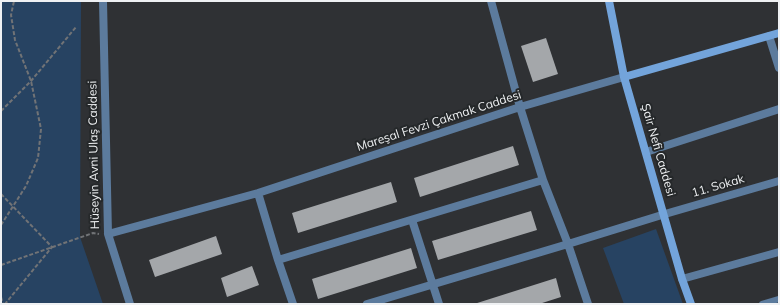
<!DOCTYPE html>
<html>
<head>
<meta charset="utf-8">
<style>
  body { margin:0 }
  #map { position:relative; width:780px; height:305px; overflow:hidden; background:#2f3134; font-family:Mulish,sans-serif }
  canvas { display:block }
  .frame { position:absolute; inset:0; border:2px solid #eff1f3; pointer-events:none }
</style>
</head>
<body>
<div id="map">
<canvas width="780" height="305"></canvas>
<div class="frame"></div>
</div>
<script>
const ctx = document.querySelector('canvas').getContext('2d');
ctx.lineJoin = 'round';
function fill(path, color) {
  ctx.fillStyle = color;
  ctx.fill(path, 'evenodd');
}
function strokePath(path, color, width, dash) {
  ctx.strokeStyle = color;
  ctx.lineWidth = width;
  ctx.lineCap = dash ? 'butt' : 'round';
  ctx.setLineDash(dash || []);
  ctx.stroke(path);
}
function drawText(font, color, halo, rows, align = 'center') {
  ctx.font = font + ' Mulish,sans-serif';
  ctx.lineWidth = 4;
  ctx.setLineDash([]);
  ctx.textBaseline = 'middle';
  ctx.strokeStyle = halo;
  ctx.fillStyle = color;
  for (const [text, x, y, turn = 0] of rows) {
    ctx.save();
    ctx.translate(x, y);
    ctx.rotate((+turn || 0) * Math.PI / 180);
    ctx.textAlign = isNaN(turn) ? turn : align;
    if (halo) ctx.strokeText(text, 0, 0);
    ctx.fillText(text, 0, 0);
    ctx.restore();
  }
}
const green = new Path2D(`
  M 1,1 L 81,1 L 80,237 L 103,304 L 1,304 Z
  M 656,229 L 683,304 L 624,304 L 603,248 Z`);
const building = new Path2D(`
  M 546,38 L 558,74 L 533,82 L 521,46 Z
  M 513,146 L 519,165 L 420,197 L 414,178 Z
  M 391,182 L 397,202 L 298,233 L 292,213 Z
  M 531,211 L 537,230 L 438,260 L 432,241 Z
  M 216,236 L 222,254 L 155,277 L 149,260 Z
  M 411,248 L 417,268 L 318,299 L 312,279 Z
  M 252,266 L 259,285 L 227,297 L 221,278 Z
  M 556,278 L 561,297 L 539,304 L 474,304 Z`);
const path = new Path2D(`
  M 1,111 L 31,81 L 76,27
  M 1,194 L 52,247 L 5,304
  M 1,225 L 26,186 L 38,158 L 41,129 L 31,81 L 15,40 L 11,15 L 14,1
  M 1,265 L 93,233 L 99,234
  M 1,297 L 3,304`);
const lane = new Path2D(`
  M 762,304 L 779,299`);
const street = new Path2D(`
  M 103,1 L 108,234 L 130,304
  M 491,1 L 520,107 L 543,180 L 568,244 L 588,304
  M 769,36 L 779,68
  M 646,152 L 779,109
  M 258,193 L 278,260 L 293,304
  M 412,220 L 439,304
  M 108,234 L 258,193 L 520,107 L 624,77
  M 278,260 L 543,180
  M 682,279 L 779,252
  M 367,304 L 568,244 L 665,214 L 779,181`);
const secondary = new Path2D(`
  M 609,1 L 624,77 L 682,279 L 691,304
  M 624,77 L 779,33`);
const streetNames = [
  ["Mareşal Fevzi Çakmak Caddesi",439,121,-18],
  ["Şair Nefi Caddesi",658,150,74],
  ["Hüseyin Avni Ulaş Caddesi",94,155,-91],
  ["11. Sokak",718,186,-16]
];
fill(green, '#274362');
fill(building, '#a4a7aa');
strokePath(path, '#717376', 2, [4, 2]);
strokePath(lane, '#5c7b9d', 6);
strokePath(street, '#5c7b9d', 8);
strokePath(secondary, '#73a4db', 8);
drawText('12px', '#eff1f3', '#25282a', streetNames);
</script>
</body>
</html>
